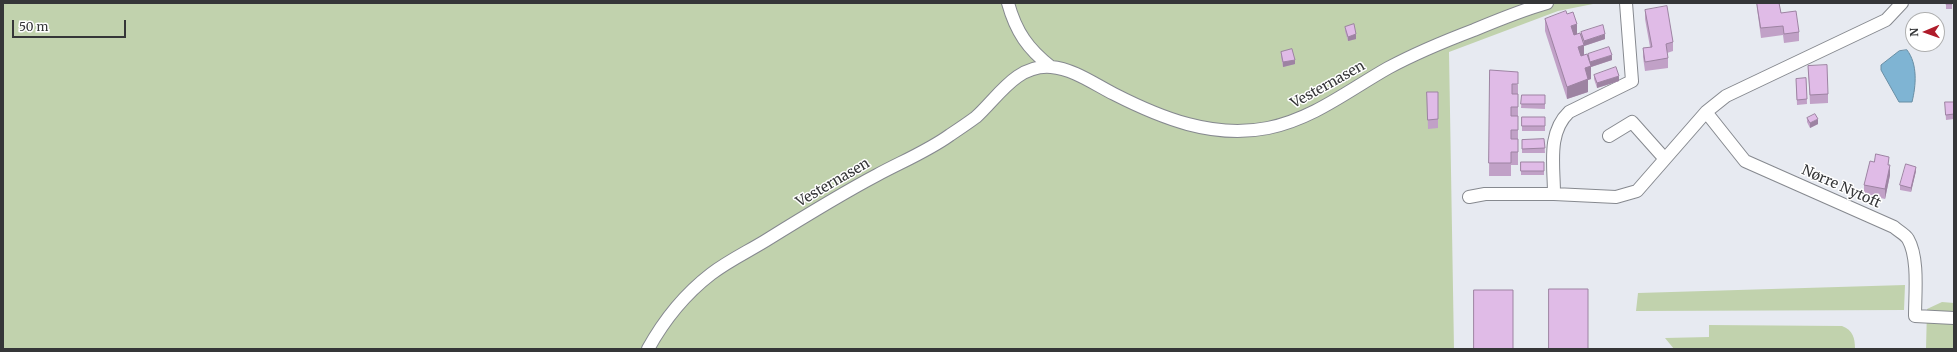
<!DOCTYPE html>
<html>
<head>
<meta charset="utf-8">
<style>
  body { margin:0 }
  #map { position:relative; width:1957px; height:352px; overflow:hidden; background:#e7eaf1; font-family:Merriweather,serif }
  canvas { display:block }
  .frame { position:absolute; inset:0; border:4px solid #353638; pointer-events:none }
  .north { position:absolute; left:1905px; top:12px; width:40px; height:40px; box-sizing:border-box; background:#fff; border:1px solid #aeafaf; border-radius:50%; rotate:268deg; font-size:11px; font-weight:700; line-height:16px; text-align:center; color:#353638 }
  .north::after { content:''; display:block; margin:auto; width:14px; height:18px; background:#af1c2b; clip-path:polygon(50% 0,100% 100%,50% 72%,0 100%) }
  .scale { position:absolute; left:12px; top:20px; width:114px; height:18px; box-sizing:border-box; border:2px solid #353638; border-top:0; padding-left:5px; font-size:12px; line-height:14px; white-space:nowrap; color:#353638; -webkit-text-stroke:3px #fff; paint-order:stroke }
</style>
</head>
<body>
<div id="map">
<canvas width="1957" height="352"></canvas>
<div class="frame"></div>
<div class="north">N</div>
<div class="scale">50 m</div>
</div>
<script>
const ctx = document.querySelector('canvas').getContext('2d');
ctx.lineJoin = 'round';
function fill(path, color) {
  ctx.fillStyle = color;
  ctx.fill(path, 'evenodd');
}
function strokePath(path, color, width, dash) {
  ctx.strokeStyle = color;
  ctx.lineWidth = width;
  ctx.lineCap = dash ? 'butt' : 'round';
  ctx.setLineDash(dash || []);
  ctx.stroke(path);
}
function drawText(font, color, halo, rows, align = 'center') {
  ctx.font = font + ' Merriweather,serif';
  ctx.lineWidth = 3;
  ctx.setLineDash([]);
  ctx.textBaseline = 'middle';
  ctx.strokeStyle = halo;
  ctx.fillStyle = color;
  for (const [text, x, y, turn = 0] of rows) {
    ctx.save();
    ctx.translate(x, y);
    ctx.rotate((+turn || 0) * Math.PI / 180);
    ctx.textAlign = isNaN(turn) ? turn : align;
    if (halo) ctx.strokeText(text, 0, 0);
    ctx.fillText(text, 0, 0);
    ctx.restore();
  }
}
const green = new Path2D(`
  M 3,3 L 1598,3 L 1558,11 L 1449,52 L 1454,349 L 3,349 Z
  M 1905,285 L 1904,310 L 1636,311 L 1638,293 Z
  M 1942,302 L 1954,303 L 1954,349 L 1926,349 L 1927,309 Z
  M 1709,325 L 1842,326 C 1853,330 1855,338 1855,349 L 1674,349 L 1665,338 L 1709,337 Z`);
const water = new Path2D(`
  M 1907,50 C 1918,64 1916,86 1912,102 L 1899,102 L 1881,70 L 1881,65 L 1899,51 Z`);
const minor = new Path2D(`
  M 1008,3 C 1016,32 1028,49 1051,67
  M 1706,112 L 1745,161 L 1894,227 C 1898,231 1905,234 1908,239 C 1919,258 1915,294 1915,316 L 1954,318
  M 1609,136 L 1632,122 L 1665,159
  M 1554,194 L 1616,197 L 1637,191 L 1706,112 L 1726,96 L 1886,20 L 1902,3
  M 1469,197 L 1485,194 L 1554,194 C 1554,165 1547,133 1569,112 L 1632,81 L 1626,3
  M 648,349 C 664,320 685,294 711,274 C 728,261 747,252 765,241 C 802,218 839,195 877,175 C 901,162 928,151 950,135 C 959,129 968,123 976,117 C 998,97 1017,64 1051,67 C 1074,69 1094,84 1114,94 C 1161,118 1213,139 1268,128 C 1313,119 1349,90 1388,68 C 1416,53 1445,41 1474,30 C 1498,20 1522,10 1547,3`);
const wall = new Path2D(`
  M 1757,3 L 1779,3 L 1781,13 L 1799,32 L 1799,41 L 1784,43 L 1783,35 L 1761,38 L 1757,8 Z
  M 1946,3 L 1952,3 L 1952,9 L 1946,9 Z
  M 1645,10 L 1673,42 L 1673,51 L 1667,53 L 1668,58 L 1668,68 L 1645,71 L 1643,57 L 1643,48 L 1650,47 L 1645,19 Z
  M 1567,14 L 1577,34 L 1581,35 L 1581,32 L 1605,39 L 1584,46 L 1584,55 L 1588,57 L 1588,54 L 1612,60 L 1591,67 L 1591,79 L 1588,80 L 1588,92 L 1567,99 L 1545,31 L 1545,19 Z
  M 1345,27 L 1356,39 L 1348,41 L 1345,31 Z
  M 1281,52 L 1295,64 L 1283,67 L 1281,57 Z
  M 1808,66 L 1828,94 L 1828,103 L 1810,104 Z
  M 1490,70 L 1518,85 L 1518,165 L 1511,165 L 1511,176 L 1489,176 Z
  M 1594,75 L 1619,81 L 1597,88 L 1594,79 Z
  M 1806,78 L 1807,104 L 1797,105 L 1796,79 Z
  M 1427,92 L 1438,92 L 1438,128 L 1428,129 Z
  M 1522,95 L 1545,95 L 1545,109 L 1521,108 Z
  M 1945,102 L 1954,102 L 1954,119 L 1946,120 Z
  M 1522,117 L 1545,117 L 1545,131 L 1522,131 Z
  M 1807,118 L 1818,124 L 1810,128 L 1807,122 Z
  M 1544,139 L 1545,153 L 1522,153 L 1522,140 Z
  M 1521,162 L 1544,162 L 1544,175 L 1521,175 Z
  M 1889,165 L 1890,175 L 1885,199 L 1864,194 L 1864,185 Z
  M 1916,171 L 1911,192 L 1900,190 L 1900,185 Z`);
const shadedWall = new Path2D(`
  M 1577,24 L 1577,37 L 1571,39 L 1571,26 Z
  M 1356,34 L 1356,39 L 1348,41 L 1348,37 Z
  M 1605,34 L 1605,39 L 1584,46 L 1584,57 L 1578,59 L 1578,47 L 1584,45 L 1584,41 Z
  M 1612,55 L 1612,60 L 1591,67 L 1591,79 L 1588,80 L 1588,92 L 1567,99 L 1567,87 L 1585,68 L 1590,66 L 1590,62 Z
  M 1295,60 L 1295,64 L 1283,67 L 1283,62 Z
  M 1619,76 L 1619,81 L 1597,88 L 1597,83 Z
  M 1818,119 L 1818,124 L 1810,128 L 1810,123 Z
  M 1890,165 L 1890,175 L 1885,199 L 1885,189 Z
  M 1916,167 L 1916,171 L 1911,192 L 1911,188 Z`);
const building = new Path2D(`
  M 1757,3 L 1779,3 L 1781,13 L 1796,11 L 1799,32 L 1784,34 L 1783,26 L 1761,28 Z
  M 1946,3 L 1952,3 L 1952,4 L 1946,4 Z
  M 1667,6 L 1673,42 L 1666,44 L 1668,58 L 1645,62 L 1643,48 L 1652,47 L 1645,10 Z
  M 1566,11 L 1567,14 L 1573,12 L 1577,24 L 1571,26 L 1574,35 L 1580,33 L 1584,45 L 1578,47 L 1581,56 L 1587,54 L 1591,66 L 1585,68 L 1588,79 L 1567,87 L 1545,19 Z
  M 1354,24 L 1356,34 L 1348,37 L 1345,27 Z
  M 1603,25 L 1605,34 L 1584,41 L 1581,32 Z
  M 1609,47 L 1612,55 L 1590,62 L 1588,54 Z
  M 1292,49 L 1295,60 L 1283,62 L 1281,52 Z
  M 1827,65 L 1828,94 L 1810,95 L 1808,66 Z
  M 1616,67 L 1619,76 L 1597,83 L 1594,75 Z
  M 1490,70 L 1518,72 L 1518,84 L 1512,84 L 1512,94 L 1518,94 L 1518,107 L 1511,107 L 1511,116 L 1518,116 L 1518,130 L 1511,130 L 1511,139 L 1518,139 L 1518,152 L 1511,152 L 1511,163 L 1489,163 Z
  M 1806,78 L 1807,99 L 1797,100 L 1796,79 Z
  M 1427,92 L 1438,92 L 1438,119 L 1428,120 Z
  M 1522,95 L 1545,95 L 1545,104 L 1521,104 Z
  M 1945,102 L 1954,102 L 1954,114 L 1946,115 Z
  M 1815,114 L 1818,119 L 1810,123 L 1807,118 Z
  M 1522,117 L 1545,117 L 1545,126 L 1522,126 Z
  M 1544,139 L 1545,148 L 1522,149 L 1522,140 Z
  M 1876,154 L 1889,157 L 1888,165 L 1890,165 L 1885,189 L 1864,185 L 1870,161 L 1874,162 Z
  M 1521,162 L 1544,162 L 1544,171 L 1521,171 Z
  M 1906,164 L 1916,167 L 1911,188 L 1900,185 Z
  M 1549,289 L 1588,289 L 1588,349 L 1549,349 Z
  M 1474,290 L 1513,290 L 1513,349 L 1474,349 Z`);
const streetNames = [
  ["Vesternasen",1328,85,-29],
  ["Vesternasen",833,183,-30],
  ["Nørre Nytoft",1841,187,24]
];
fill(green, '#c1d2ad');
fill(water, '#7fb4d3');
strokePath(water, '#698ea4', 1);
strokePath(minor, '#86898f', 14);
strokePath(minor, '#fff', 12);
fill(wall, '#c1a1c7');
fill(shadedWall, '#9d83a2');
fill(building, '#e0bbe7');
strokePath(building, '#9d83a2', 1);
drawText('14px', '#353638', '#fff', streetNames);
</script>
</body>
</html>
